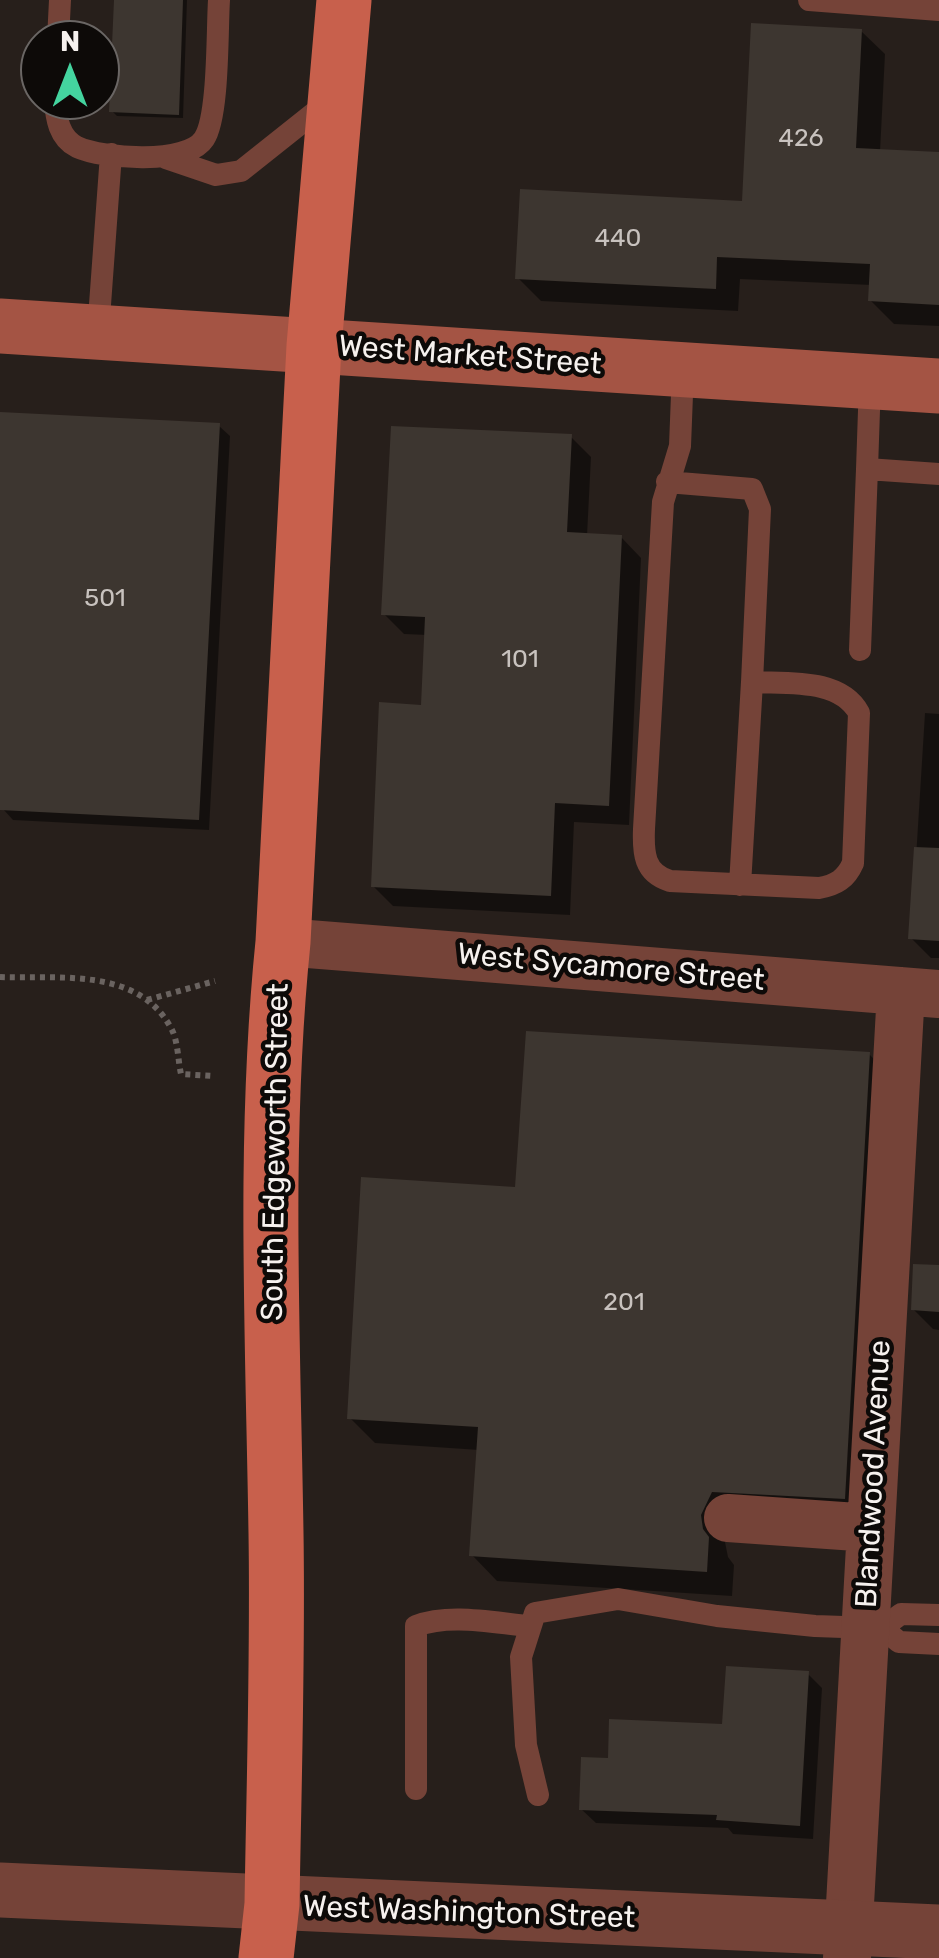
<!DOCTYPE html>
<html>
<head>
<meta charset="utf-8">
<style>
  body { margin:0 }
  #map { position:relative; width:939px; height:1958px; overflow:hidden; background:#271f1b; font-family:Rubik,sans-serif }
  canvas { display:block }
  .north { position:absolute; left:20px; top:20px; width:100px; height:100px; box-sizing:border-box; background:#0d0a08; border:2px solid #6a6664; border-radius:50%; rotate:0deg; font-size:28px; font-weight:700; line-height:40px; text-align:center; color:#f6f1ee }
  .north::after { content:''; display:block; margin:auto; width:35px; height:45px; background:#44d49f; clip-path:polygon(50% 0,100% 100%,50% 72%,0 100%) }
</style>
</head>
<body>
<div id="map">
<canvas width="939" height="1958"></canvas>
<div class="north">N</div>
</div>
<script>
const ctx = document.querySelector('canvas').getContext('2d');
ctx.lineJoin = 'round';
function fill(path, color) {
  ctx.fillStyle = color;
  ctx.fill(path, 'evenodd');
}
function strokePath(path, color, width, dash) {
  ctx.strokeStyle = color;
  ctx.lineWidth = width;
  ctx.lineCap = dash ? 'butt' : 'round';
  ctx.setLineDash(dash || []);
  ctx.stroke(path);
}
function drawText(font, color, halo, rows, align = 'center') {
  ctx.font = font + ' Rubik,sans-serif';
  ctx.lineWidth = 9;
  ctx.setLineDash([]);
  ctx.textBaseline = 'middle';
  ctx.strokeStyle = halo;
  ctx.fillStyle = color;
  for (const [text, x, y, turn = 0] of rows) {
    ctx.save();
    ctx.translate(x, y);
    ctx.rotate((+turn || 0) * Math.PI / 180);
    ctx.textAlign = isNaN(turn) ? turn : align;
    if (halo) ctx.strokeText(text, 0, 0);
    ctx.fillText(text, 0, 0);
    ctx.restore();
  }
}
const shadow = new Path2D(`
  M 116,0 L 187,0 L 183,118 L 117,116 L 112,111 Z
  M 861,31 L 885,54 L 880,152 L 939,155 L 939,326 L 894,324 L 870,300 L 871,285 L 740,279 L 738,311 L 541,301 L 518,278 L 745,203 Z
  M 0,414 L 219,426 L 230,436 L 209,830 L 13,820 L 3,809 Z
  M 571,437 L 591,457 L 587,536 L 621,537 L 641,558 L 629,825 L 574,822 L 570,915 L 393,906 L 373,886 L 424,708 L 427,635 L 404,634 L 384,614 Z
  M 925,713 L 939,714 L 939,958 L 931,958 L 911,938 Z
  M 869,1054 L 894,1080 L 870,1523 L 738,1516 L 725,1542 L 728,1557 L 734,1565 L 732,1596 L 497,1581 L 472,1555 L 479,1450 L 375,1443 L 350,1418 L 518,1190 Z
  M 939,1268 L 939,1330 L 933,1329 L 913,1309 Z
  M 808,1674 L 822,1688 L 813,1839 L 733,1834 L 728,1828 L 596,1823 L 581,1809 L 611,1761 L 725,1727 Z`);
const building = new Path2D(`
  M 114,0 L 183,0 L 179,115 L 109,112 Z
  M 751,23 L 862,29 L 856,148 L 939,152 L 939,305 L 868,301 L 870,264 L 717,257 L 716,289 L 515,279 L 520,189 L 742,201 Z
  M 0,412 L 220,423 L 199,820 L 0,810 Z
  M 391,426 L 572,434 L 567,532 L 622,535 L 609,806 L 555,803 L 551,896 L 371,887 L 379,702 L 421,705 L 425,617 L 381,615 Z
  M 914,847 L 939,848 L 939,941 L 908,939 Z
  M 526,1031 L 870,1052 L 845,1499 L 712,1492 L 701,1515 L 703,1529 L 709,1537 L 707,1572 L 469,1556 L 478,1427 L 347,1419 L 361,1177 L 515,1187 Z
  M 913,1264 L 939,1265 L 939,1312 L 911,1310 Z
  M 726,1666 L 809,1671 L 800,1826 L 716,1820 L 717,1815 L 579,1810 L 581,1757 L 608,1758 L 609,1719 L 722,1724 Z`);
const path = new Path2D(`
  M 0,977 C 59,979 138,967 171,1028 C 178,1040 178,1061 181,1074 L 213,1076
  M 147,1000 L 215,981`);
const service = new Path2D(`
  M 809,0 L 939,10
  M 58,40 L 60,0
  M 55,100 C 56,118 59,138 77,147 C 103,159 187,165 204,139 C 219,117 217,30 219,0
  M 166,158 L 216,175 L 241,171 L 329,101
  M 98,332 L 111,154
  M 870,381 L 867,469 L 939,474
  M 667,482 L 752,489 L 760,509 L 752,682 C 788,684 840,678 859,713 L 853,863 C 846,879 836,885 819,888 L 670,881 C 644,873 643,853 644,829 L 663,502 L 680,446 L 683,369
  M 860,650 L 867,469
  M 740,885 L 752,682
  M 939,1615 L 901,1614 L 882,1628 L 899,1642 L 939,1644
  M 416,1789 L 416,1626 C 450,1613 494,1623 530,1626
  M 538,1795 L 526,1745 L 521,1657 L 535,1613 L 618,1599 L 717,1616 L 815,1626 L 872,1628`);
const minor = new Path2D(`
  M 283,942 L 939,994
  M 728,1518 L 871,1528
  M 847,1958 L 901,991`);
const tertiary = new Path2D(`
  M 0,1890 L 939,1932`);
const secondary = new Path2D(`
  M 0,326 L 939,386`);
const primary = new Path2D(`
  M 266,1958 L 272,1904 C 274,1781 278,1656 276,1533 C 273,1335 263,1139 283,942 L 314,346 L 344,0`);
const numberNames = [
  ["426",801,139],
  ["440",618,239],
  ["501",105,599],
  ["101",520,660],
  ["201",624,1303]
];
const streetNames = [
  ["West Market Street",470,356,4],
  ["West Sycamore Street",611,968,5],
  ["South Edgeworth Street",276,1152,-89],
  ["Blandwood Avenue",874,1474,-87],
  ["West Washington Street",469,1913,2]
];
fill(shadow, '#0007');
fill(building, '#3d3630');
strokePath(path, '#6a6360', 6, [5, 5]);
strokePath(service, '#754338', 22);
strokePath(minor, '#754338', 48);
strokePath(tertiary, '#754338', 55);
strokePath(secondary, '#a45444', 55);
strokePath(primary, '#c8604c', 55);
drawText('25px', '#c8c2be', null, numberNames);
drawText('30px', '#f6f1ee', '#0d0a08', streetNames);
</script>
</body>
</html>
